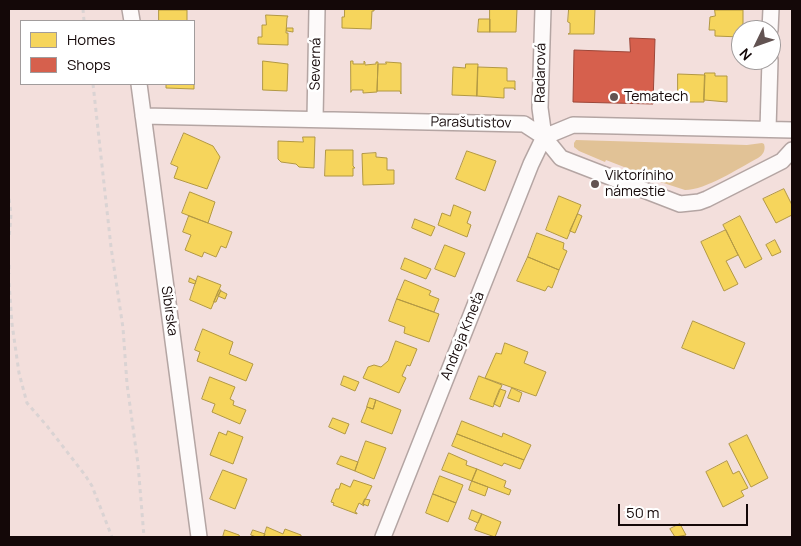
<!DOCTYPE html>
<html>
<head>
<meta charset="utf-8">
<style>
  body { margin:0 }
  #map { position:relative; width:801px; height:546px; overflow:hidden; background:#f3dfdc; font-family:Manrope,sans-serif }
  canvas { display:block }
  .frame { position:absolute; inset:0; border:10px solid #140808; pointer-events:none }
  .legend { position:absolute; left:20px; top:20px; width:175px; height:65px; box-sizing:border-box; background:#fff; border:1px solid #a19c9c; margin:0; padding:6px 9px; list-style:none; font-size:15px; color:#140808 }
  .legend li { display:flex; align-items:center; gap:10px; height:25px }
  .legend b { width:25px; border:1px solid #a19c9c }
  .north { position:absolute; left:731px; top:20px; width:50px; height:50px; box-sizing:border-box; background:#fff; border:1px solid #a19c9c; border-radius:50%; rotate:228deg; font-size:14px; font-weight:700; line-height:20px; text-align:center; color:#140808 }
  .north::after { content:''; display:block; margin:auto; width:18px; height:22px; background:#625352; clip-path:polygon(50% 0,100% 100%,50% 72%,0 100%) }
  .scale { position:absolute; left:618px; top:504px; width:130px; height:22px; box-sizing:border-box; border:2px solid #140808; border-top:0; padding-left:6px; font-size:15px; line-height:18px; white-space:nowrap; color:#140808; -webkit-text-stroke:4px #fff; paint-order:stroke }
</style>
</head>
<body>
<div id="map">
<canvas width="801" height="546"></canvas>
<div class="frame"></div>
<ul class="legend">
<li><b style="height:14px;background:#f6d55c"></b>Homes</li>
<li><b style="height:14px;background:#d6604d"></b>Shops</li>
</ul>
<div class="north">N</div>
<div class="scale">50 m</div>
</div>
<script>
const ctx = document.querySelector('canvas').getContext('2d');
ctx.lineJoin = 'round';
function fill(path, color) {
  ctx.fillStyle = color;
  ctx.fill(path, 'evenodd');
}
function strokePath(path, color, width, dash) {
  ctx.strokeStyle = color;
  ctx.lineWidth = width;
  ctx.lineCap = dash ? 'butt' : 'round';
  ctx.setLineDash(dash || []);
  ctx.stroke(path);
}
function drawText(font, color, halo, rows, align = 'center') {
  ctx.font = font + ' Manrope,sans-serif';
  ctx.lineWidth = 5;
  ctx.setLineDash([]);
  ctx.textBaseline = 'middle';
  ctx.strokeStyle = halo;
  ctx.fillStyle = color;
  for (const [text, x, y, turn = 0] of rows) {
    ctx.save();
    ctx.translate(x, y);
    ctx.rotate((+turn || 0) * Math.PI / 180);
    ctx.textAlign = isNaN(turn) ? turn : align;
    if (halo) ctx.strokeText(text, 0, 0);
    ctx.fillText(text, 0, 0);
    ctx.restore();
  }
}
const green = new Path2D(`
  M 576,140 L 747,145 L 762,143 L 764,144 C 766,150 763,155 758,158 C 739,168 706,190 685,190 L 642,176 L 642,174 L 606,160 L 605,162 L 579,151 L 574,147 L 574,143 Z`);
const homes = new Path2D(`
  M 345,9 L 374,9 L 374,11 L 372,11 L 371,29 L 342,28 L 342,17 L 344,17 Z
  M 490,9 L 517,9 L 516,32 L 490,32 Z
  M 569,9 L 595,9 L 594,34 L 568,34 L 570,33 L 570,23 L 568,22 Z
  M 159,10 L 187,10 L 187,21 L 159,21 Z
  M 715,10 L 743,10 L 743,30 L 741,30 L 741,37 L 715,36 L 715,30 L 709,30 L 710,17 L 715,16 Z
  M 266,15 L 288,16 L 287,18 L 286,33 L 288,33 L 288,45 L 258,44 L 258,37 L 262,37 L 262,25 L 266,25 Z
  M 479,19 L 490,19 L 490,32 L 478,32 Z
  M 287,28 L 293,28 L 293,32 L 287,31 Z
  M 194,61 L 194,89 L 166,88 L 166,84 L 194,84 Z
  M 263,61 L 288,64 L 287,91 L 263,90 Z
  M 351,61 L 353,61 L 353,64 L 364,64 L 364,61 L 365,62 L 365,65 L 376,64 L 376,62 L 378,62 L 377,92 L 363,93 L 363,90 L 352,90 L 351,92 Z
  M 386,62 L 401,63 L 401,94 L 400,91 L 377,91 L 378,64 L 386,64 Z
  M 466,64 L 478,64 L 477,96 L 452,95 L 453,67 L 465,68 Z
  M 478,67 L 507,68 L 507,81 L 515,81 L 515,90 L 514,88 L 504,88 L 504,98 L 477,96 Z
  M 705,73 L 715,73 L 715,76 L 727,76 L 727,102 L 704,100 Z
  M 678,74 L 705,75 L 704,102 L 678,102 Z
  M 184,133 L 213,146 L 220,157 L 207,189 L 174,178 L 178,167 L 171,164 Z
  M 303,137 L 315,137 L 314,168 L 299,167 L 296,164 L 281,162 L 278,159 L 278,141 L 303,142 Z
  M 326,150 L 353,150 L 353,166 L 355,168 L 353,168 L 353,176 L 325,176 Z
  M 467,151 L 496,161 L 485,191 L 456,179 Z
  M 376,153 L 376,157 L 387,158 L 387,170 L 394,170 L 394,184 L 363,185 L 362,154 Z
  M 784,189 L 792,205 L 792,215 L 776,223 L 763,199 Z
  M 190,192 L 215,202 L 208,223 L 182,213 Z
  M 559,196 L 581,205 L 567,239 L 546,230 Z
  M 454,205 L 471,212 L 467,223 L 471,225 L 467,237 L 438,225 L 442,213 L 450,216 Z
  M 578,214 L 582,216 L 575,233 L 570,231 Z
  M 189,216 L 232,232 L 226,248 L 221,246 L 216,257 L 204,252 L 202,257 L 185,250 L 191,235 L 183,232 Z
  M 740,216 L 762,259 L 745,268 L 723,225 Z
  M 415,219 L 435,227 L 431,236 L 412,228 Z
  M 726,230 L 738,255 L 726,261 L 738,284 L 724,291 L 701,242 Z
  M 537,233 L 564,243 L 563,249 L 567,251 L 559,270 L 528,257 Z
  M 775,240 L 781,252 L 772,256 L 766,245 Z
  M 445,245 L 465,253 L 455,277 L 435,269 Z
  M 528,257 L 559,270 L 552,288 L 548,286 L 545,291 L 517,281 Z
  M 405,258 L 431,269 L 426,279 L 401,269 Z
  M 198,276 L 221,285 L 211,309 L 190,300 Z
  M 190,278 L 196,281 L 195,284 L 189,282 Z
  M 405,280 L 431,291 L 429,295 L 439,299 L 434,312 L 397,299 Z
  M 219,290 L 221,290 L 216,302 L 214,302 Z
  M 221,291 L 227,294 L 225,299 L 218,296 Z
  M 397,299 L 439,314 L 429,342 L 404,333 L 405,327 L 389,321 Z
  M 693,321 L 745,343 L 734,369 L 682,348 Z
  M 203,329 L 233,342 L 229,354 L 253,364 L 246,381 L 197,361 L 200,352 L 195,350 Z
  M 396,341 L 417,349 L 410,366 L 407,365 L 402,376 L 406,378 L 399,393 L 363,378 L 368,367 L 374,365 L 381,367 L 388,361 Z
  M 505,343 L 528,352 L 524,363 L 546,372 L 536,396 L 485,378 L 496,353 L 501,354 Z
  M 344,376 L 359,382 L 355,391 L 341,385 Z
  M 479,376 L 502,385 L 493,407 L 470,399 Z
  M 210,377 L 235,387 L 230,399 L 234,401 L 233,405 L 246,410 L 240,424 L 212,412 L 215,404 L 202,399 Z
  M 512,388 L 522,393 L 519,402 L 508,398 Z
  M 500,389 L 506,391 L 500,407 L 494,404 Z
  M 370,398 L 376,400 L 373,409 L 367,407 Z
  M 376,400 L 401,410 L 392,434 L 361,422 L 367,407 L 373,409 Z
  M 333,418 L 349,424 L 345,434 L 329,427 Z
  M 462,421 L 502,437 L 503,433 L 531,445 L 524,460 L 457,434 Z
  M 228,431 L 243,437 L 233,464 L 210,455 L 219,432 L 226,435 Z
  M 457,434 L 524,460 L 520,469 L 504,463 L 502,466 L 452,446 Z
  M 747,435 L 768,478 L 751,487 L 729,444 Z
  M 366,441 L 386,448 L 374,479 L 355,471 Z
  M 449,453 L 467,461 L 466,465 L 477,469 L 472,481 L 442,470 Z
  M 341,456 L 358,462 L 355,471 L 337,464 Z
  M 727,461 L 733,474 L 739,471 L 748,488 L 741,491 L 744,496 L 723,507 L 706,472 Z
  M 477,469 L 506,481 L 504,487 L 511,490 L 509,495 L 472,481 Z
  M 223,470 L 247,479 L 235,509 L 210,499 Z
  M 440,476 L 463,485 L 456,503 L 433,494 Z
  M 354,480 L 372,486 L 363,504 L 364,506 L 359,503 L 355,512 L 357,513 L 357,514 L 333,505 L 334,503 L 331,502 L 336,489 L 339,489 L 341,483 L 350,487 Z
  M 472,481 L 488,487 L 485,496 L 469,490 Z
  M 433,494 L 456,503 L 448,522 L 426,513 Z
  M 365,499 L 370,500 L 368,506 L 363,504 Z
  M 472,510 L 482,514 L 478,523 L 469,519 Z
  M 482,514 L 501,522 L 495,537 L 475,530 Z
  M 680,524 L 686,535 L 675,537 L 670,529 Z
  M 267,527 L 283,534 L 285,529 L 301,535 L 301,537 L 264,537 Z
  M 225,530 L 239,535 L 240,537 L 223,537 Z
  M 253,530 L 265,534 L 264,537 L 256,537 L 251,535 Z`);
const shops = new Path2D(`
  M 630,38 L 655,39 L 653,104 L 573,102 L 574,50 L 630,52 Z`);
const path = new Path2D(`
  M 83,9 L 84,21
  M 93,84 L 111,247 L 123,328 L 127,384 L 138,464 L 144,537
  M 9,199 L 11,214 L 9,239
  M 9,265 L 9,274
  M 9,283 L 12,324 L 19,373 L 27,403 L 47,426 L 85,475 L 92,486 L 112,537`);
const minor = new Path2D(`
  M 130,9 L 132,21
  M 543,9 L 540,108 L 544,137
  M 770,30 L 771,9
  M 139,84 L 199,537
  M 143,116 L 524,124 L 544,137 L 561,158 L 680,204 L 699,202 L 707,199 L 782,161 L 792,150
  M 315,119 L 317,9
  M 768,129 L 770,60
  M 544,137 L 573,125 L 792,130
  M 383,537 L 531,164 L 544,137`);
const markers = [
  [614,97,5,"#625352"],
  [595,184,5,"#625352"]
];
const streetNames = [
  ["Severná",316,64,-89],
  ["Radarová",541,73,-89],
  ["Parašutistov",471,123,1],
  ["Sibírska",169,311,82],
  ["Andreja Kmeťa",463,336,-68]
];
const poiNames = [
  ["Tematech",624,97],
  ["Viktoríniho",605,176],
  ["námestie",605,192]
];
fill(green, '#e1c296');
fill(homes, '#f6d55c');
strokePath(homes, '#b29843', 1);
fill(shops, '#d6604d');
strokePath(shops, '#9c4638', 1);
strokePath(minor, '#b4a5a3', 18);
strokePath(path, '#dad3d3', 3, [4, 4]);
strokePath(minor, '#fdfafa', 15);
for (const [x, y, r, color] of markers) {
  const dot = new Path2D();
  dot.arc(x, y, r, 0, 2 * Math.PI);
  ctx.fillStyle = color;
  ctx.fill(dot);
  strokePath(dot, '#fff', 2);
}
drawText('14px', '#140808', '#fff', streetNames);
drawText('14px', '#140808', '#fff', poiNames, 'left');
</script>
</body>
</html>
